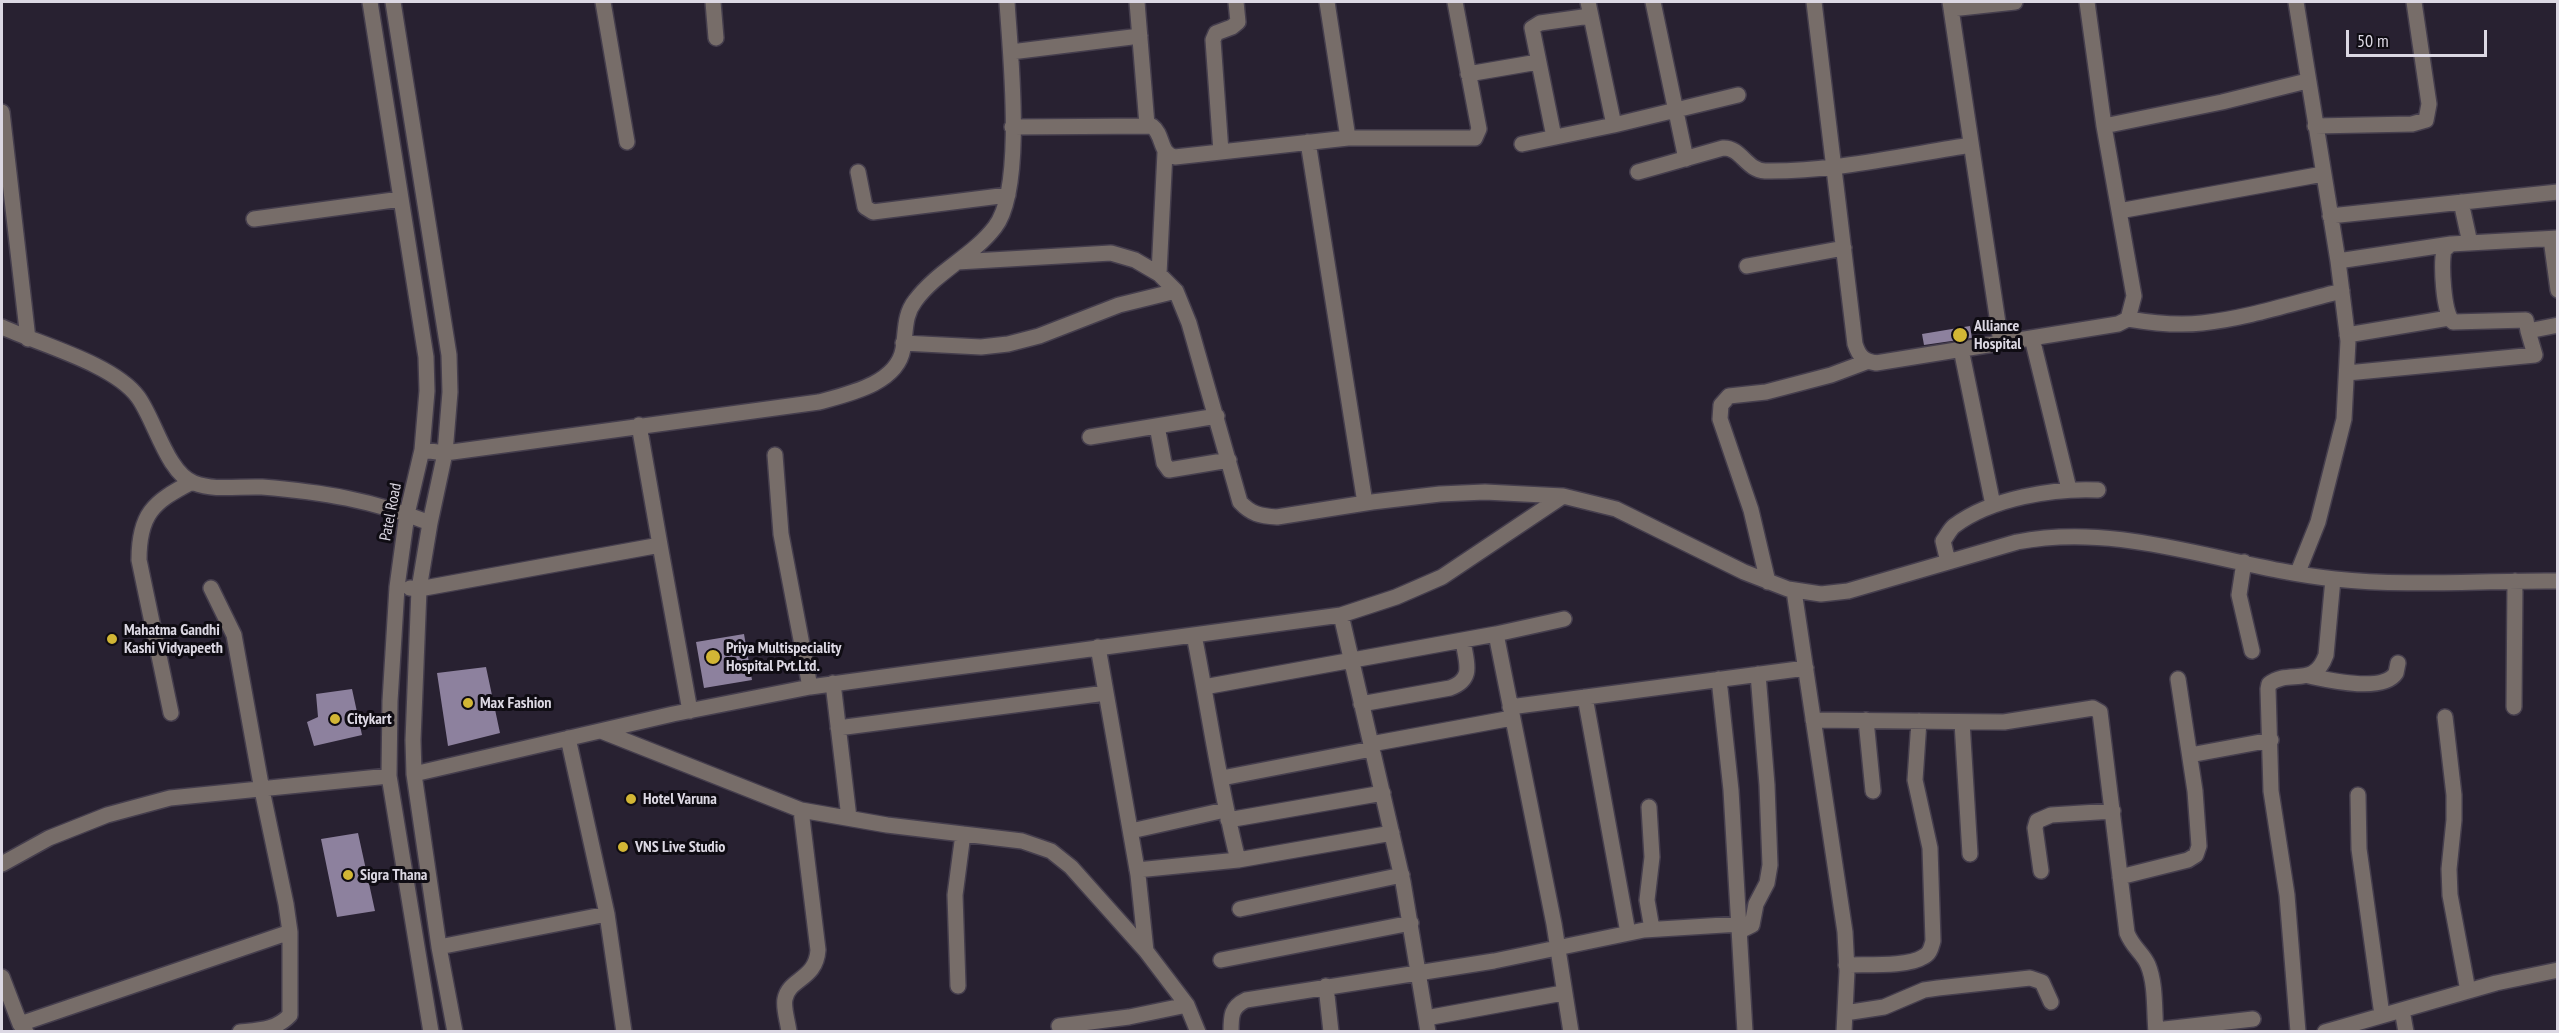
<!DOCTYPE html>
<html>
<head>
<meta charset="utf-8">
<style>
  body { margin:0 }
  #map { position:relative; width:2559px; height:1033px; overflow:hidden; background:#282131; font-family:"PT Sans Narrow",sans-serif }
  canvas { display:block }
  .frame { position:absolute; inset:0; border:3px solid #dcd8e3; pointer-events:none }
  .scale { position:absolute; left:2346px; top:30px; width:141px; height:27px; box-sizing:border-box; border:3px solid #dcd8e3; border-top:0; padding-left:8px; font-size:18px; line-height:21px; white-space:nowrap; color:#dcd8e3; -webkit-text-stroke:4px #0f0c13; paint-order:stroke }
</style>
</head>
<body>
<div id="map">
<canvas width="2559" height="1033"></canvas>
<div class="frame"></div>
<div class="scale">50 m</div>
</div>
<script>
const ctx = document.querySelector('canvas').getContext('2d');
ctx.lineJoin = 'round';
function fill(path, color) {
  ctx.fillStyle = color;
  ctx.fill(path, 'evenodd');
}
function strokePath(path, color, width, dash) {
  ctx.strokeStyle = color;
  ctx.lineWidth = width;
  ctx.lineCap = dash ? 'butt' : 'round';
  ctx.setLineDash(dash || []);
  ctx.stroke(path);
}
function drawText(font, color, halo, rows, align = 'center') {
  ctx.font = font + ' "PT Sans Narrow",sans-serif';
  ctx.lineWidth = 6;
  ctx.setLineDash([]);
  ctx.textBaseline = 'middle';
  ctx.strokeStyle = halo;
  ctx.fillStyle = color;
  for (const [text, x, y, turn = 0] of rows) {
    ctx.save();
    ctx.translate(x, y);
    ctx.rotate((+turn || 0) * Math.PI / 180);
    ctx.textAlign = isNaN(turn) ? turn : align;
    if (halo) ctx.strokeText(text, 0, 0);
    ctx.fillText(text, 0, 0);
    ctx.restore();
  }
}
const building = new Path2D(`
  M 1970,326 L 1972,338 L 1924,345 L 1922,334 Z
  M 744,634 L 752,680 L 704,688 L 696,642 Z
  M 486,667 L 500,733 L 448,746 L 437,673 Z
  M 352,689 L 362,735 L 314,746 L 307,722 L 318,717 L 316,694 Z
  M 358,833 L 375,911 L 337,917 L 321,839 Z`);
const minor = new Path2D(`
  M 370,2 L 426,357 L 427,391 L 422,450 L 407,514 L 397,587 L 390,701 L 389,776 L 431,1032
  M 393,2 L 449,355 L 450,392 L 445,453 L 430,523 L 419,589 L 413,740 L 414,774 L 439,947 L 455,1032
  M 603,2 L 627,142
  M 713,2 L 716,38
  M 1137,2 L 1147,125
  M 1327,2 L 1348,138
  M 1588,2 L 1614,125
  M 1653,2 L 1686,159
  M 1814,2 L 1855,344 C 1859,356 1863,361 1876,363 L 2118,324 L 2128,319 L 2134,296 L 2104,126 L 2087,2
  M 1950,2 L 2001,343
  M 2296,2 L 2338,261 L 2348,341 L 2344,419 L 2318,522 L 2298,572
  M 1951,9 L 2015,2
  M 1011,52 L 1140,36
  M 1468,74 L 1538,62
  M 2,112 L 28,339
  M 2104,126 L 2222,102 L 2307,81
  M 2315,126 L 2412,124 L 2426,120 L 2429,104 L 2414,2
  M 1012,127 L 1152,126 C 1164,135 1159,154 1175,157 L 1348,138 L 1475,138 L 1479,129 L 1455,2
  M 1554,137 L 1532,28 L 1540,23 L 1590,16
  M 1308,142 L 1365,503
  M 1522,144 L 1614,125 L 1738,95
  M 1221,152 L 1213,40 L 1216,33 L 1232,27 L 1238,22 L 1236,2
  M 858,172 L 865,207 L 873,212 L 1008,195
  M 1638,172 L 1723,148 C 1741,147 1746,170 1765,171 C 1831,172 1906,155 1971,145
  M 2461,202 L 2470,243
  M 2119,211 L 2323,174
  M 2330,216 L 2558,192
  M 254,219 L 401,199
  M 2558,238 L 2451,244 L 2444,250 C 2441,264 2443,312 2453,322 L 2526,320 L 2528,331 L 2558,325
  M 2551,239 L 2558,290
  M 2338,261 L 2451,244
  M 957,262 L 1111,253 L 1135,260 L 1159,274 L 1176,291 L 1189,323 L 1240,502 C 1251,514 1260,516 1277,517 L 1372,502 L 1440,494 L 1485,492 L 1563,496 L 1616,509 L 1744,572 L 1788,589 L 1821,594 L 1848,591 L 2017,542 C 2124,521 2229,568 2335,579 C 2409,587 2484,580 2558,581
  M 1747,266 L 1844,248
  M 1159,274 L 1165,152
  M 2128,319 C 2152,323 2177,326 2202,323 C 2249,318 2296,302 2342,291
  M 2,327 C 39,344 114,364 138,397 C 155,420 167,473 194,483 C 215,491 239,486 262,487 C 323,492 372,500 430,523
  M 2347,335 L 2449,318
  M 2032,338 L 2069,489
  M 903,343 L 981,347 L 1008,344 L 1039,336 L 1119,305 L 1176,291
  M 1961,349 L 1993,505
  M 2347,373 L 2535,355 L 2528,331
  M 639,425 L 660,545
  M 1157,426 L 1164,463 L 1169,470 L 1229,460
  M 1090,437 L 1217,416
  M 422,450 L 445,453 L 819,402 C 848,394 897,384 903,349 C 906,332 904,315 915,301 C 937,271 973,256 995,227 C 1025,189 1010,51 1007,2
  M 775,455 L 781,534 L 810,687
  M 1948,562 L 1943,541 C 1947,536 1950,529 1954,526 C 1991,498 2054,488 2098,490
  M 2244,562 L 2239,595 L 2252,651
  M 1768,582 L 1751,510 L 1720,419 L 1721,405 L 1729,396 L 1766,392 L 1831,375 L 1866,362
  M 211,588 L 234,635 L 262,790 L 286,904 L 290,932 L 290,1015 C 276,1030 260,1030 240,1032
  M 410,588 L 419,589 L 660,545 L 690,711
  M 1794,591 L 1845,932 L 1847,971 L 1844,1032
  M 1341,615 L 1403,882 L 1428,1032
  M 1496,634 L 1554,924 L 1571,1032
  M 1194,635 C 1209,710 1219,786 1238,860
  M 1098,647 L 1138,875 L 1146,951
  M 2309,676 C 2328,680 2383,693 2396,673 L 2398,663
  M 1719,679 L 1731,790 L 1745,1032
  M 833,683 L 849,818
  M 1204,687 L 1496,634 L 1564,619
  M 1585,697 L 1628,933
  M 1361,704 L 1450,688 C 1475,679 1466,662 1463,641
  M 1510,707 L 1806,668
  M 2514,707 L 2515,581
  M 171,713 L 139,560 C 139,514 153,502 192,482
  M 2445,717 L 2454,795 L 2454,820 L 2449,869 L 2450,895 L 2468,991
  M 1813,720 L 2004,722 L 2093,708 L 2100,712 L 2127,933 C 2133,948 2143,953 2148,965 C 2156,984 2154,1011 2156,1032
  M 1866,720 L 1873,791
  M 1962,722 L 1970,854
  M 838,728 L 1106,693
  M 601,731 L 801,810 L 887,825 L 1022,841 L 1051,851 L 1071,867 L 1146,951 L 1187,1005 L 1198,1032
  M 568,738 L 607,914 L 624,1032
  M 1371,744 L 1512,718
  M 2190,755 L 2271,740
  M 414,774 L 673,714 L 810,687 L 1341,615 L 1396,597 L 1442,577 L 1563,496
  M 1222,778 L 1372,749
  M 2358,795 L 2359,849 L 2382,1015
  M 1649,807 L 1652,857 L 1647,900 L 1652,929
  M 1228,820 L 1383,793
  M 1131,831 L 1225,810
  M 2,864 L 49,838 L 107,815 L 170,798 L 389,776
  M 1137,870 L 1238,860 L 1392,833
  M 2041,871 L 2035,828 L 2037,821 L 2051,815 L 2113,811
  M 2120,877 L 2188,860 L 2196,855 L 2199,846 L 2195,791 L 2178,679
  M 1240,909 L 1402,875
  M 1740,931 L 1752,925 L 1756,904 L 1767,883 L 1770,865 L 1767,785 L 1758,674
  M 439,947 L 607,914
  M 1221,960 L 1411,923
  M 1846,965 C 1865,964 1908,967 1923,957 C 1930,954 1931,948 1933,941 L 1930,848 L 1915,780 L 1919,721
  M 2,977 L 20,1024 L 26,1032
  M 958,986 L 955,895 L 963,834
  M 1326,986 L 1331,1032
  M 2402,1010 L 2406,1032
  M 1845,1013 L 1884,1007 L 1924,990 L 1938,988 L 2030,978 L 2042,982 L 2051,1002
  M 1426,1018 L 1563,993
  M 20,1024 L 290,932
  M 1059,1026 L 1129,1017 L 1187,1005
  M 2156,1030 L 2253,1019
  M 789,1032 C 788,1022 783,1008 785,999 C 789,978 816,980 818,950 L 801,810
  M 1231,1032 C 1231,1016 1231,1007 1246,1000 L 1494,961 L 1644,930 L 1740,924
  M 2298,1032 L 2287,895 L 2271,791 L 2268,689 L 2269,684 C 2290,668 2314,689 2326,655 L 2333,579
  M 2325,1032 L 2496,983 L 2558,970`);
const markers = [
  [1960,335,8,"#d2b635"],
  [112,639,6,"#d2b635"],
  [713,657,8,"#d2b635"],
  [468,703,6,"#d2b635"],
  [335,719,6,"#d2b635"],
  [631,799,6,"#d2b635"],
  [623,847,6,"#d2b635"],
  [348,875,6,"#d2b635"]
];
const poiNames = [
  ["Alliance",1974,326],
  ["Hospital",1974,344],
  ["Mahatma Gandhi",124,630],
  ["Kashi Vidyapeeth",124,648],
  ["Priya Multispeciality",726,648],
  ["Hospital Pvt.Ltd.",726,666],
  ["Max Fashion",480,703],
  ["Citykart",347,719],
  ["Hotel Varuna",643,799],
  ["VNS Live Studio",635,847],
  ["Sigra Thana",360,875]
];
const streetNames = [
  ["Patel Road",391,512,-79]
];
fill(building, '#8d819e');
strokePath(minor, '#453e4d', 18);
strokePath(minor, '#776d69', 15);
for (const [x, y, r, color] of markers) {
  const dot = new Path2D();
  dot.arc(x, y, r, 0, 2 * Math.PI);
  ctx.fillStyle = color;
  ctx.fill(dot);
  strokePath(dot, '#0f0c13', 2);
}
drawText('bold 16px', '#dcd8e3', '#0f0c13', poiNames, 'left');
drawText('16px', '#dcd8e3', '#0f0c13', streetNames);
</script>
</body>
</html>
